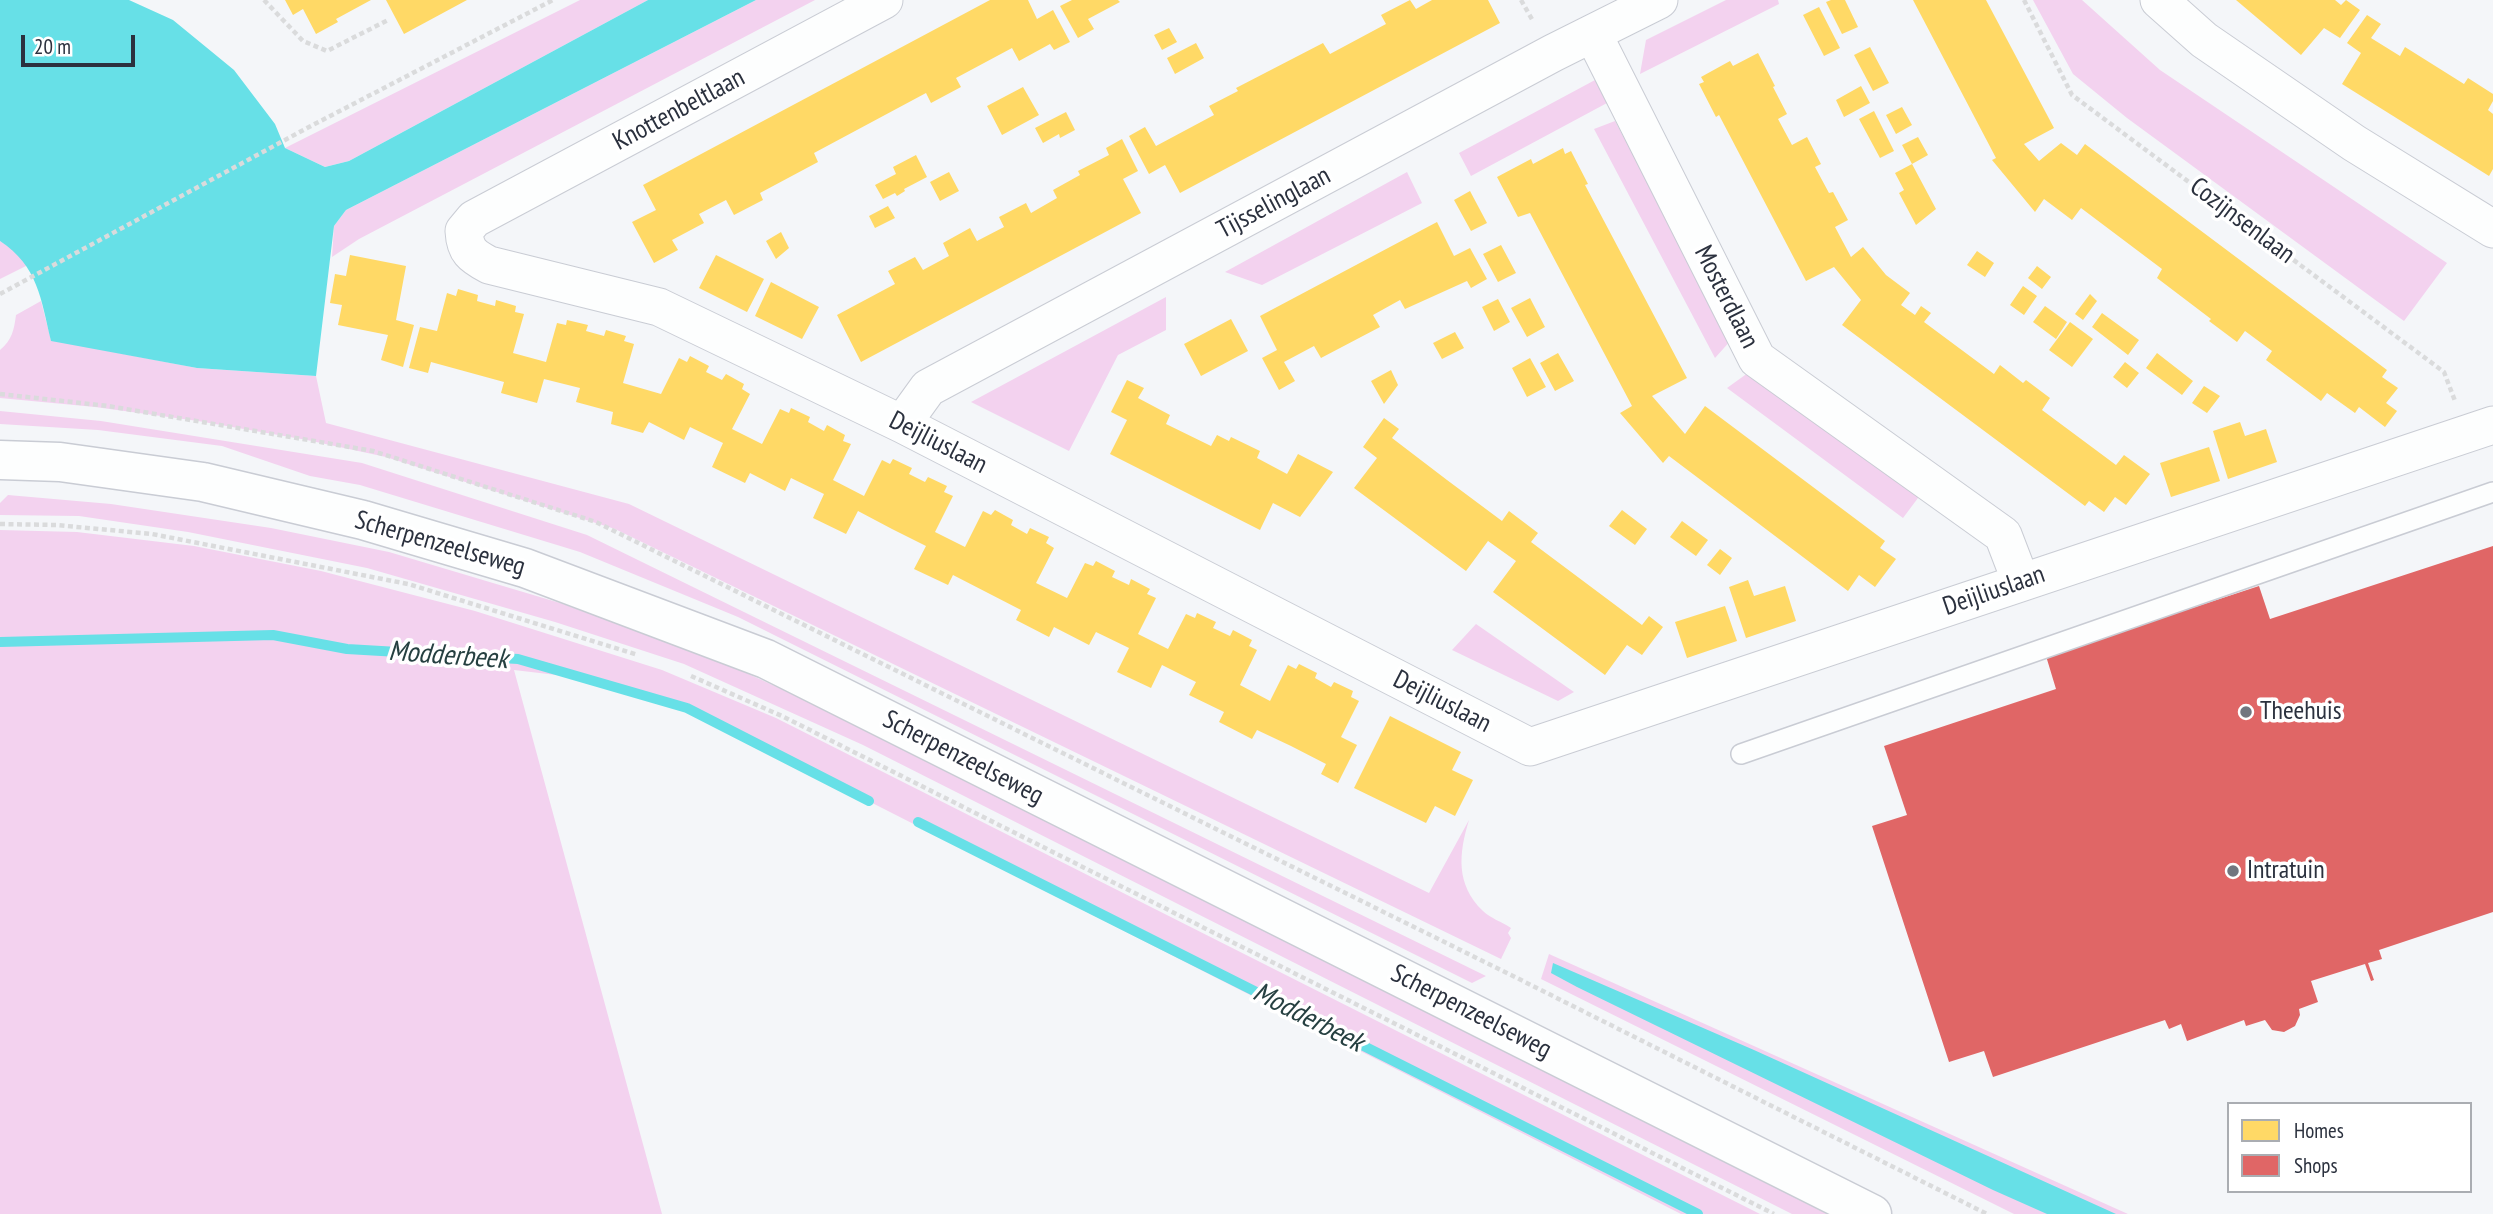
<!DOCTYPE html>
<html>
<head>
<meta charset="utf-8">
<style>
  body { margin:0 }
  #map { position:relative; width:2493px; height:1214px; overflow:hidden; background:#f4f6f9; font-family:"PT Sans Narrow",sans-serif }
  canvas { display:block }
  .legend { position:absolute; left:2227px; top:1102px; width:245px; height:91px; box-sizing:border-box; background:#fff; border:2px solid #aaadb2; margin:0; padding:9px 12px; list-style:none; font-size:21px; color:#2b313e }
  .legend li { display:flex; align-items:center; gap:14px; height:35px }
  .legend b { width:35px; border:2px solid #aaadb2 }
  .scale { position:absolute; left:21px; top:35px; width:114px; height:32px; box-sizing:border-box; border:4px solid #2b313e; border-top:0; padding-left:9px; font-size:21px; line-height:24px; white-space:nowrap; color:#2b313e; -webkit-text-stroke:5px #fff; paint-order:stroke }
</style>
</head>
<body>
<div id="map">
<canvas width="2493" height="1214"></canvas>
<ul class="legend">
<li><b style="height:19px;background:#ffd966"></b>Homes</li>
<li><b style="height:19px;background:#e06666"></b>Shops</li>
</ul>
<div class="scale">20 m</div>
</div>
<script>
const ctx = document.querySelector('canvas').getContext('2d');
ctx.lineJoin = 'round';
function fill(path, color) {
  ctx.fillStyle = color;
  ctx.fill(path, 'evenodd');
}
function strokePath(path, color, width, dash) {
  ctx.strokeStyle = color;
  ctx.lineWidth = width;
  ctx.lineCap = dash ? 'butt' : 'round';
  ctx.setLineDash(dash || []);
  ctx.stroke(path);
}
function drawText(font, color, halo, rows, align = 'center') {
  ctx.font = font + ' "PT Sans Narrow",sans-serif';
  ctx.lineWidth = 7;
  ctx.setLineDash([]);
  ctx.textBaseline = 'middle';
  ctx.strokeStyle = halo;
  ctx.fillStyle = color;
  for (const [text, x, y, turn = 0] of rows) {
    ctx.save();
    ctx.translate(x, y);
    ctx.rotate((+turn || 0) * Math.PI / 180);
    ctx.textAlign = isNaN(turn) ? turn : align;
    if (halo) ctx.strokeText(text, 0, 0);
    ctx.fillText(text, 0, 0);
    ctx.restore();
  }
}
const green = new Path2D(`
  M 580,0 L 648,0 L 349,161 L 325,167 L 285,148 Z
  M 756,0 L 815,0 L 359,239 L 332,257 L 334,226 L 346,210 Z
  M 1726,0 L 1778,0 L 1779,4 L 1640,74 L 1646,40 Z
  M 2033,0 L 2082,0 L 2160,70 L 2447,263 L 2404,321 L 2127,118 L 2073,74 Z
  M 1595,80 L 1607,103 L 1471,176 L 1459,153 Z
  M 1615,121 L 1732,339 L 1715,358 L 1594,129 Z
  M 1407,172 L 1422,203 L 1262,285 L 1225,272 Z
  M 0,241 L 16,251 L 28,265 L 0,279 Z
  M 1166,297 L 1166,330 L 1118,355 L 1069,451 L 971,402 Z
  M 41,301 L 51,340 L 197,368 L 316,376 L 326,423 L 629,504 L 1429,893 L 1469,820 C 1459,853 1455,884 1483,911 C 1490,918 1502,922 1511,928 L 1508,933 L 1511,938 L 1501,959 L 615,529 L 386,457 L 307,440 L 198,421 L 95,407 L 0,398 L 0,350 C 12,340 14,330 16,315 Z
  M 1752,370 L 1921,494 L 1903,518 L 1727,388 Z
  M 0,411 L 101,421 L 362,463 L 587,535 L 1486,976 L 1472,983 L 738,617 L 580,552 L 360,485 L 310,476 L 222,446 L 98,430 L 0,424 Z
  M 8,495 L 111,504 L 271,528 L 389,552 L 560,603 L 720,661 L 902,744 L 1833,1214 L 1792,1214 L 863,745 L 684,664 L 555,622 L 367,568 L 188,532 L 79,516 L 0,515 L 0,503 Z
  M 0,530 L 77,532 L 194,546 L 321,571 L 475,611 L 662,670 L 776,718 L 1760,1214 L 1681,1214 L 705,718 L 599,680 L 514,670 L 662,1214 L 0,1214 Z
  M 1476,624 L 1574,692 L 1558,701 L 1452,650 Z
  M 1549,954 L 2128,1214 L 2014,1214 L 1541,979 Z`);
const water = new Path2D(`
  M 0,0 L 129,0 L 173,20 L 234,70 L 275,124 L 285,148 L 325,167 L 349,161 L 648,0 L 756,0 L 346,210 L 334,226 L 316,376 L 197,368 L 51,341 C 41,299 38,266 0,241 Z
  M 1553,963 L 1754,1050 L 2116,1214 L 2047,1214 L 1993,1190 L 1577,987 L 1551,973 Z`);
const homes = new Path2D(`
  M 285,0 L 371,0 L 336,19 L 338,22 L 316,34 L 303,9 L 293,15 Z
  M 386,0 L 467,0 L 404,34 Z
  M 990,0 L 1028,0 L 1037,19 L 1053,10 L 1070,42 L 1054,50 L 1050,44 L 1019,61 L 1012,48 L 956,78 L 961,87 L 931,103 L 926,93 L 814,153 L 818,162 L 760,193 L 763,200 L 734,215 L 726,200 L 699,214 L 704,223 L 672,240 L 678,250 L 654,263 L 632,222 L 656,210 L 643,185 Z
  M 1072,0 L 1118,0 L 1120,2 L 1088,19 L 1094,29 L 1078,38 L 1060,6 Z
  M 1410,0 L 1416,9 L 1432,0 L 1488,0 L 1500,23 L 1180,193 L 1165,165 L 1149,174 L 1129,136 L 1145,127 L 1156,146 L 1214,115 L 1209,106 L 1238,91 L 1236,88 L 1323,43 L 1330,54 L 1386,24 L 1381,15 Z
  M 1831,0 L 1845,0 L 1858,27 L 1842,34 L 1826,2 Z
  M 1913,0 L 1986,0 L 2054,128 L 2024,144 L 2039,161 L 2061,143 L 2077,155 L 2085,144 L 2387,370 L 2382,377 L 2398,388 L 2386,403 L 2397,411 L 2385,427 L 2359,407 L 2355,413 L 2327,393 L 2321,401 L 2266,360 L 2272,351 L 2245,331 L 2237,342 L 2209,321 L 2211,319 L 2157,278 L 2162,269 L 2081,208 L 2072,220 L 2044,199 L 2035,212 L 1992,160 L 1996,158 Z
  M 2236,0 L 2335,0 L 2341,5 L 2346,0 L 2360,10 L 2340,38 L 2324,28 L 2301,55 Z
  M 1819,7 L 1840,48 L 1824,56 L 1803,15 Z
  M 2367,15 L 2381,24 L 2371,38 L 2400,56 L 2405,47 L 2464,84 L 2468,78 L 2493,94 L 2493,101 L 2488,110 L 2493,114 L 2493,169 L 2489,176 L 2342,84 L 2361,53 L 2347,43 Z
  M 1169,28 L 1177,42 L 1162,50 L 1154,35 Z
  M 1196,43 L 1204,58 L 1175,74 L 1167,58 Z
  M 1870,47 L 1889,83 L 1873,91 L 1854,55 Z
  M 1758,53 L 1775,86 L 1773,87 L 1787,114 L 1778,119 L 1792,145 L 1807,137 L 1821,164 L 1815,167 L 1829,193 L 1833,192 L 1848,220 L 1835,227 L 1851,257 L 1863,247 L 1886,275 L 1910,293 L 1901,305 L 1915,315 L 1921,306 L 1931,313 L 1924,322 L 1994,374 L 2000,365 L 2023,383 L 2026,380 L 2050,398 L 2042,410 L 2116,465 L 2124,455 L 2150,474 L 2126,505 L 2115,497 L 2104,512 L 2089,501 L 2085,506 L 1842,325 L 1861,300 L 1834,267 L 1806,281 L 1719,115 L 1716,117 L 1699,84 L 1704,82 L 1701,77 L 1730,61 L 1733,66 Z
  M 1861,86 L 1870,103 L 1844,117 L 1836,100 Z
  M 1023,87 L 1039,115 L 1002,135 L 987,106 Z
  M 1902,107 L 1912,125 L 1896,134 L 1886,115 Z
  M 1874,111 L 1894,151 L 1880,158 L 1859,119 Z
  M 1066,112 L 1075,130 L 1060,138 L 1059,134 L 1043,143 L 1035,128 Z
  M 1918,137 L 1928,155 L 1912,164 L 1902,145 Z
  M 1122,139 L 1138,171 L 1123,179 L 1141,213 L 861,362 L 837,315 L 895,284 L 888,271 L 915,257 L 923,270 L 949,256 L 943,243 L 970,228 L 977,241 L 1004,227 L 999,217 L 1026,203 L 1031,213 L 1057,198 L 1053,190 L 1080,175 L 1078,171 L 1109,155 L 1106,148 Z
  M 1563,148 L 1565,154 L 1571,151 L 1588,184 L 1585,185 L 1687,378 L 1652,396 L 1685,434 L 1705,406 L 1885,541 L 1880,548 L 1896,559 L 1875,587 L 1859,575 L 1848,591 L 1669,456 L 1663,463 L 1620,413 L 1632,406 L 1530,213 L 1518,217 L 1497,177 L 1531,159 L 1533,164 Z
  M 916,155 L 927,177 L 904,189 L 905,191 L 897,196 L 895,193 L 883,199 L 875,185 L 896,174 L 893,167 Z
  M 1912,164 L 1936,209 L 1916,225 L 1899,193 L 1904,190 L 1895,173 Z
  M 949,172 L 959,191 L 940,201 L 930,182 Z
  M 1470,191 L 1487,223 L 1471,231 L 1454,200 Z
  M 888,206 L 895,218 L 875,228 L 869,216 Z
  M 1437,222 L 1454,256 L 1470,248 L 1487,279 L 1471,288 L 1467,281 L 1405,309 L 1400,300 L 1373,315 L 1380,327 L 1321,358 L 1314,346 L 1284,362 L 1295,381 L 1279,390 L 1262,358 L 1277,350 L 1260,316 Z
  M 781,232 L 789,248 L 776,259 L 766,241 Z
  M 1501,245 L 1516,273 L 1498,282 L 1483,254 Z
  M 1977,251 L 1994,263 L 1985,277 L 1967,265 Z
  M 350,255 L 406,266 L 396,320 L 414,325 L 403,367 L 381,360 L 388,335 L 338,325 L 342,305 L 330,303 L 335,274 L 346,276 Z
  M 716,255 L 764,279 L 747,312 L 699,288 Z
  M 2037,266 L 2051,277 L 2042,289 L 2028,278 Z
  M 771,282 L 819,307 L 802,339 L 755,316 Z
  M 2023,286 L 2037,296 L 2024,315 L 2010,305 Z
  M 458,289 L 478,295 L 477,301 L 495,306 L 496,300 L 516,306 L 515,312 L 524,314 L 513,353 L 546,362 L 557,323 L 566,325 L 567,320 L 588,325 L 586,331 L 604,336 L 606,330 L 626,336 L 624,341 L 634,344 L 623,383 L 661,394 L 679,358 L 687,362 L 690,356 L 709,366 L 706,372 L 722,380 L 726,374 L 744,384 L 742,389 L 750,394 L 732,429 L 762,444 L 780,409 L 789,413 L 791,408 L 810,417 L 808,422 L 824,431 L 827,425 L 845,435 L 843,441 L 851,444 L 833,480 L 864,496 L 882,460 L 890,464 L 893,459 L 912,468 L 909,474 L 925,482 L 928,477 L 947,486 L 944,492 L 953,496 L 935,532 L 965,547 L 983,511 L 991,515 L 995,510 L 1013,520 L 1011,525 L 1027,534 L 1030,528 L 1049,537 L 1046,543 L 1054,548 L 1036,583 L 1067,598 L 1085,563 L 1093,566 L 1096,561 L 1115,571 L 1112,577 L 1129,585 L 1131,579 L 1150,589 L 1147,594 L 1156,598 L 1138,634 L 1168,649 L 1186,614 L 1195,618 L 1197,613 L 1216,622 L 1213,628 L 1230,636 L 1233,630 L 1252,640 L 1249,646 L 1257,650 L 1240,685 L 1270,701 L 1288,665 L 1296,669 L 1299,664 L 1317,673 L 1315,678 L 1331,687 L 1334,682 L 1353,691 L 1351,697 L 1359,701 L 1341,737 L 1357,745 L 1338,783 L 1321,774 L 1326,764 L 1291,746 L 1257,730 L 1252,739 L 1219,722 L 1224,712 L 1189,695 L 1196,682 L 1162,665 L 1151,688 L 1117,672 L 1129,648 L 1096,632 L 1089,645 L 1054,627 L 1049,637 L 1016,620 L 1021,610 L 988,593 L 953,575 L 948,585 L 914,569 L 926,546 L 892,529 L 858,511 L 846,534 L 813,518 L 824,494 L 791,478 L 785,491 L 750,473 L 745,483 L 712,467 L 723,443 L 690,427 L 684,440 L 649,422 L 643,433 L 611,424 L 613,412 L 576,402 L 580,388 L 544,379 L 537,403 L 501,393 L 504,382 L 431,362 L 428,373 L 409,368 L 420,327 L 437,331 L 447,293 L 456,296 Z
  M 2090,294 L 2097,301 L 2083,320 L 2075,314 Z
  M 1530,298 L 1545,327 L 1527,337 L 1511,308 Z
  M 1498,299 L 1510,322 L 1494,331 L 1482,307 Z
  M 2045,306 L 2067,322 L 2056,339 L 2033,322 Z
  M 2102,313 L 2139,340 L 2128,355 L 2092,327 Z
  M 1231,319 L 1248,351 L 1201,376 L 1184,344 Z
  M 2070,322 L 2093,339 L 2072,367 L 2049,350 Z
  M 1455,332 L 1464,348 L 1442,359 L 1433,343 Z
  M 1558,353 L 1574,381 L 1555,391 L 1540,363 Z
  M 2157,353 L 2193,381 L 2182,395 L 2146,368 Z
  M 1530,358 L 1546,387 L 1527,397 L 1512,368 Z
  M 2125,362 L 2139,373 L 2127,388 L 2113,377 Z
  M 1391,370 L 1398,385 L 1384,404 L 1371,381 Z
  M 1127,380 L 1144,388 L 1138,398 L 1170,415 L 1166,424 L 1211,446 L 1217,435 L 1229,441 L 1231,437 L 1260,451 L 1257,458 L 1287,474 L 1298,454 L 1333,472 L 1300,517 L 1273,503 L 1260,530 L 1110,454 L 1127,420 L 1111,412 Z
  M 2204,386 L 2220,396 L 2207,413 L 2192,403 Z
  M 1384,418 L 1399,429 L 1392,438 L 1447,480 L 1502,521 L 1509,511 L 1538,533 L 1531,542 L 1642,625 L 1649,616 L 1663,627 L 1642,655 L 1627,645 L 1605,675 L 1493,592 L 1516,561 L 1488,541 L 1466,571 L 1354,488 L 1377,458 L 1363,447 Z
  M 2240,422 L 2245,436 L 2266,429 L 2277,462 L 2228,479 L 2213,431 Z
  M 2209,447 L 2220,481 L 2171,497 L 2160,463 Z
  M 1622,510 L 1647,529 L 1635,545 L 1609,526 Z
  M 1682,521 L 1708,540 L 1696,556 L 1670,537 Z
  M 1720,549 L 1732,558 L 1720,575 L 1707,565 Z
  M 1748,580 L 1754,596 L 1785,586 L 1796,621 L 1746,638 L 1729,587 Z
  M 1725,606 L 1737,641 L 1687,658 L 1675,622 Z
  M 1390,716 L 1461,752 L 1452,770 L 1473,780 L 1455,816 L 1435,806 L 1426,823 L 1354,788 Z`);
const shops = new Path2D(`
  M 2493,546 L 2493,912 L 2379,950 L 2382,959 L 2368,963 L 2374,980 L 2371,981 L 2365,964 L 2311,981 L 2318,1002 L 2299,1009 L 2300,1015 L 2295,1026 L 2284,1032 L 2272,1030 L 2265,1020 L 2246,1026 L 2244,1020 L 2187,1041 L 2181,1024 L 2169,1029 L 2165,1020 L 1993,1077 L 1984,1051 L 1949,1062 L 1872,826 L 1907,815 L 1884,746 L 2056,689 L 2046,656 L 2259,586 L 2270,619 Z`);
const stream = new Path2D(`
  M 0,642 L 273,635 L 347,649 L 518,659 L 687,708 L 869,801
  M 918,822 L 1698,1214`);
const path = new Path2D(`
  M 264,0 L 303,41 L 327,51 L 388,20
  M 1521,0 L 1533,21
  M 2024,0 L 2072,95 L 2444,372 L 2455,401
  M 0,294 L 309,127 L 553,0
  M 0,394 L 108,406 L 373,451 L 596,522 L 1513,976 L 1987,1214
  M 0,524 L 56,525 L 152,534 L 408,584 L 638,655
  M 691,676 L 782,716 L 1774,1214`);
const lane = new Path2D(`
  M 1741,754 L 2493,492`);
const street = new Path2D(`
  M 884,0 L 474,219 L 464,231 C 465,251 472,256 489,265 L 659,307 L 902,424 L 1530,747 L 2493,425
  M 2159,0 L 2204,40 L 2354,143 L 2493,229
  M 1593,34 L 1757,359 L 2003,535 L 2021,582
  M 902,424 L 928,388 L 1553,53 L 1659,0`);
const secondary = new Path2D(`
  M 0,460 L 60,462 L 203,482 L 363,520 L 525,568 L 766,659 L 1872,1214`);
const markers = [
  [2246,712,7,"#71767f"],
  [2233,871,7,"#71767f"]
];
const streetNames = [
  ["Knottenbeltlaan",679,110,-28],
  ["Tijsselinglaan",1274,203,-28],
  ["Cozijnsenlaan",2242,221,37],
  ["Mosterdlaan",1726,297,63],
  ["Deijliuslaan",938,443,27],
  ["Scherpenzeelseweg",440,544,16],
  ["Deijliuslaan",1994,591,-19],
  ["Deijliuslaan",1442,702,27],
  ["Scherpenzeelseweg",963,758,27],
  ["Scherpenzeelseweg",1471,1012,27]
];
const poiNames = [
  ["Theehuis",2260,712],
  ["Intratuin",2247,871]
];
const waterNames = [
  ["Modderbeek",448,656,4],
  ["Modderbeek",1308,1018,27]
];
fill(green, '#f3d2ef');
fill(water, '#67e0e7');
fill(homes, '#ffd966');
fill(shops, '#e06666');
strokePath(stream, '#67e0e7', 10);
strokePath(lane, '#c9ccd4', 22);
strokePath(street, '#c9ccd4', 39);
strokePath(secondary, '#c9ccd4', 41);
strokePath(path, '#dadbdc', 4.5, [5, 3.5]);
strokePath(lane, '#fdfefe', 19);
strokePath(street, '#fdfefe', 37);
strokePath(secondary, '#fdfefe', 38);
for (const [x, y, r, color] of markers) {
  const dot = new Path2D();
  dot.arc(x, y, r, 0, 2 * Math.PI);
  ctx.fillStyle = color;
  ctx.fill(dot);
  strokePath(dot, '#fff', 2.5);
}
drawText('26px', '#2b313e', '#fff', streetNames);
drawText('26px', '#2b313e', '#fff', poiNames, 'left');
drawText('italic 28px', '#264041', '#fff', waterNames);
</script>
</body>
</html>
